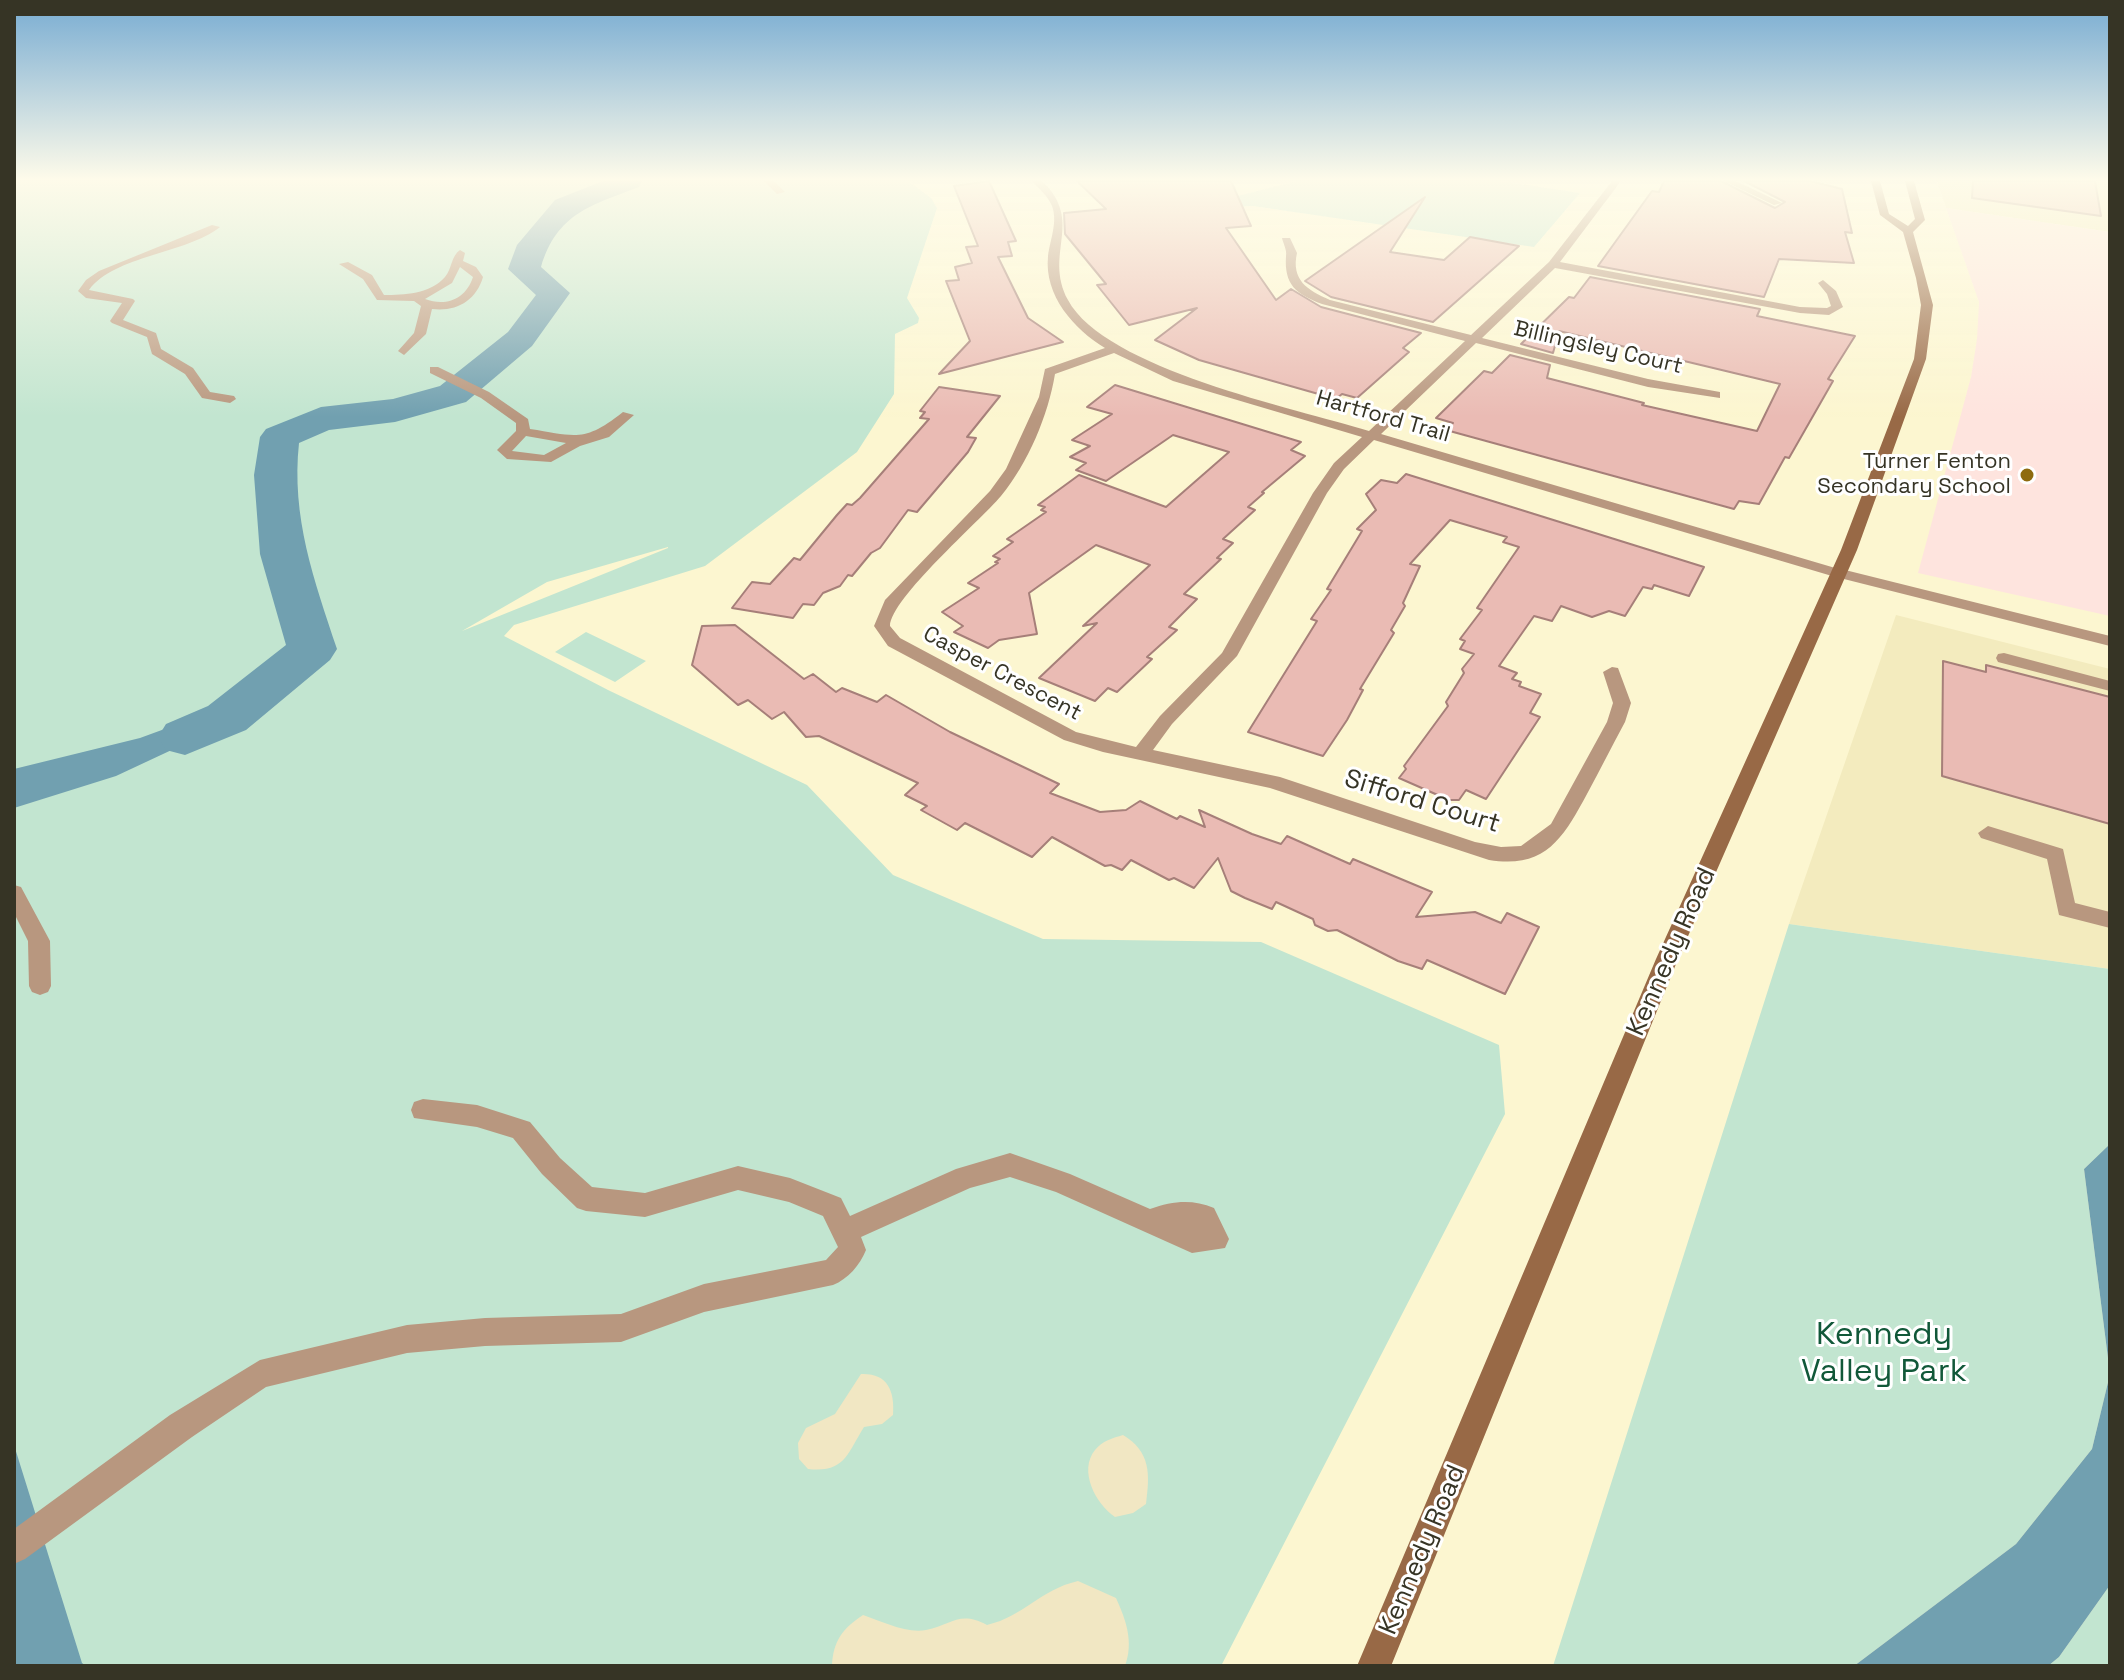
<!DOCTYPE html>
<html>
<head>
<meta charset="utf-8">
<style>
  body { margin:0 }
  #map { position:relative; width:2124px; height:1680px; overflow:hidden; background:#fcf6d0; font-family:"Space Grotesk",sans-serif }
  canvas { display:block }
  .frame { position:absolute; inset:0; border:16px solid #363425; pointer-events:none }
</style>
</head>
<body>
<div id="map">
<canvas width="2124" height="1680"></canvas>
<div class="frame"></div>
</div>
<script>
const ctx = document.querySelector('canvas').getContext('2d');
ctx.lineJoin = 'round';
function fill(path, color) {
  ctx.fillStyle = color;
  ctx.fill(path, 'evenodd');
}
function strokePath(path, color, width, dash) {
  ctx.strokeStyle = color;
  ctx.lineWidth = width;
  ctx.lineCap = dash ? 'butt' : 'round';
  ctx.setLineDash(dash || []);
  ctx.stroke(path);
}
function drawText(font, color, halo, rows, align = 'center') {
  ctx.font = font + ' "Space Grotesk",sans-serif';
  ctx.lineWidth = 6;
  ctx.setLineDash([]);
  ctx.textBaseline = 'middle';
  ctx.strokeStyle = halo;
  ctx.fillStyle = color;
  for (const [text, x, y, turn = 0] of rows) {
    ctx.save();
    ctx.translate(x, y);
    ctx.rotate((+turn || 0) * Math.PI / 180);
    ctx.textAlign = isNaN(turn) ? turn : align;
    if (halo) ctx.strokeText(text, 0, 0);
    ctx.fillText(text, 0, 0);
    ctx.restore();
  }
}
const built = new Path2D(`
  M 1937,181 L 2110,181 L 2110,232 L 1946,208 Z
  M 1896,615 L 2110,669 L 2110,969 L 1789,924 Z`);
const education = new Path2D(`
  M 1946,208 L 2110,232 L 2110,616 L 1918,573 L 1971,377 L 1977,339 L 1979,302 Z`);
const green = new Path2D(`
  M 14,181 L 908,181 L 931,198 L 937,208 L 907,298 L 919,318 L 918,323 L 895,334 L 894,394 L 857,452 L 705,566 L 514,625 L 504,636 L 608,690 L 807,785 L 893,875 L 1043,939 L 1261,942 L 1499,1045 L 1505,1114 L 1221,1666 L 14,1666 ZM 668,547 L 668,548 L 462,631 L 547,582 Z
  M 1297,181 L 1499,181 L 1580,193 L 1534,247 L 1253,206 L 1231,207 L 1222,200 Z
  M 586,632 L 646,661 L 615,682 L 555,652 Z
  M 1789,924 L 2110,969 L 2110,1144 L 2084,1169 L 2110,1374 L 2092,1449 L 2016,1544 L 1854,1666 L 1553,1666 Z
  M 2110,1585 L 2110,1666 L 2048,1666 L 2059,1657 Z`);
const sand = new Path2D(`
  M 861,1374 C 887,1373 895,1390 893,1415 L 882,1424 L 864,1427 C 847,1454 845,1473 808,1469 L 799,1459 L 798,1443 L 806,1428 L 835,1414 Z
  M 1123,1435 C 1151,1452 1150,1474 1146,1504 L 1133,1513 L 1115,1517 C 1096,1504 1078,1471 1095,1450 C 1102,1441 1113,1438 1123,1435 Z
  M 1078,1581 L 1116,1598 C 1126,1620 1134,1642 1125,1666 L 832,1666 C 833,1641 843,1628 863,1615 C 881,1621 907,1634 926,1630 C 952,1625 959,1610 987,1625 C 1025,1616 1039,1590 1078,1581 Z`);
const water = new Path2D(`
  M 271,690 L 193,740 L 116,776 L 14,808 L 14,769 L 140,738 Z
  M 2110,1144 L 2110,1585 L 2059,1657 L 2048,1666 L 1854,1666 L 2016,1544 L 2092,1449 L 2110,1374 L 2084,1169 Z
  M 14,1445 L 82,1663 L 86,1666 L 14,1666 Z`);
const river = new Path2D(`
  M 603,181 L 642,181 L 639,187 C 592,205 557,213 541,267 L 570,293 L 532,346 L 466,402 L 395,422 L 329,430 L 299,443 C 291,517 314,580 337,649 L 330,660 L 246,730 L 185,755 L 166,750 L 158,737 L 166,724 L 208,706 L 286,645 L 260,554 L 254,475 L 260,437 L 266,429 L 321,407 L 393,399 L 440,386 L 508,332 L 536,295 L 508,269 L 517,245 L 555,200 Z`);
const building = new Path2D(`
  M 989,181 L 1016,241 L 1008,242 L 1012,256 L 998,257 L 1028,318 L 1063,342 L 939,374 L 970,341 L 946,281 L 959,280 L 955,267 L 972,263 L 966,247 L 978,246 L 954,186 Z
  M 1077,181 L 1231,181 L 1251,226 L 1226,228 L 1276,300 L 1291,289 L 1321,307 L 1421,333 L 1403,348 L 1409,352 L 1357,398 L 1342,394 L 1336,399 L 1199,360 L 1155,340 L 1197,308 L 1129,325 L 1097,285 L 1106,284 L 1065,234 L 1064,213 L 1106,209 Z
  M 1664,181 L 1721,181 L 1775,208 L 1785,202 L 1744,181 L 1810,181 L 1842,189 L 1852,233 L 1845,232 L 1854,263 L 1779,259 L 1764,297 L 1598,266 L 1652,191 L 1659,192 Z
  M 1973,181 L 2095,181 L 2101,216 L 1972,198 Z
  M 1425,197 L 1390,252 L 1444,260 L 1470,237 L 1519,246 L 1433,322 L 1331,297 L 1305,281 Z
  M 1590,277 L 1760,309 L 1757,316 L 1855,336 L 1828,379 L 1833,381 L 1789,458 L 1785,457 L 1759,504 L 1739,501 L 1734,509 L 1446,430 L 1453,423 L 1436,418 L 1484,371 L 1492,373 L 1510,355 L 1550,365 L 1547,378 L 1644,403 L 1642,405 L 1757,431 L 1780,384 L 1559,331 L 1553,353 L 1521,344 L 1569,297 L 1574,298 Z
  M 1115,385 L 1301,442 L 1291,450 L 1305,456 L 1262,492 L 1264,493 L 1248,507 L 1255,510 L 1223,539 L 1233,543 L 1217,558 L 1221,559 L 1184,594 L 1197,599 L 1169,627 L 1177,630 L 1147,657 L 1152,659 L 1117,692 L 1108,688 L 1095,701 L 1039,678 L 1097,623 L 1083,626 L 1150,565 L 1096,545 L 1029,593 L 1037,634 L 999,640 L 988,648 L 954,632 L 963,626 L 942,612 L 979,588 L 968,583 L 998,563 L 995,562 L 1000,559 L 993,556 L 1013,542 L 1007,539 L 1046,512 L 1041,510 L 1045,507 L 1038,505 L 1079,475 L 1166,507 L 1229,452 L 1173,435 L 1106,481 L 1076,470 L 1086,463 L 1070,457 L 1090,446 L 1072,440 L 1112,414 L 1087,407 Z
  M 939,387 L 1000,396 L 967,437 L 976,438 L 968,452 L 917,512 L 908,510 L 880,548 L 871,553 L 852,576 L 848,575 L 840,586 L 823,593 L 814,605 L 803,604 L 793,618 L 732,608 L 752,582 L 770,584 L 794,558 L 800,560 L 837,515 L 847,504 L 852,505 L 860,498 L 929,419 L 920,418 L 925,412 L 920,411 Z
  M 1406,474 L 1704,567 L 1689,596 L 1654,585 L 1652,589 L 1643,587 L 1625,616 L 1609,611 L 1592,617 L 1561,606 L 1552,621 L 1534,616 L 1499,666 L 1517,673 L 1512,679 L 1521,682 L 1519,686 L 1541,694 L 1530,713 L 1540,717 L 1486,799 L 1466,790 L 1459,800 L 1449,800 L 1399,778 L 1406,769 L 1404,766 L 1448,706 L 1446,702 L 1464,673 L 1462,669 L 1474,654 L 1460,649 L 1465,641 L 1460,639 L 1482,610 L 1477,608 L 1519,547 L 1503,542 L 1507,537 L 1450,520 L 1410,564 L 1420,566 L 1403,603 L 1405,606 L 1391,630 L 1394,633 L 1360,689 L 1363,690 L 1347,720 L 1323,756 L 1248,732 L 1317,621 L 1311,619 L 1331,590 L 1327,589 L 1362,531 L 1357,529 L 1376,510 L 1366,494 L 1381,480 L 1397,483 Z
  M 735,625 L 804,679 L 813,674 L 836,692 L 842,688 L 877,702 L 886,695 L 950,732 L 1059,784 L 1050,793 L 1100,812 L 1126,810 L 1140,801 L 1177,819 L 1180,816 L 1205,827 L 1199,810 L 1252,834 L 1281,844 L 1287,836 L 1350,864 L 1353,859 L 1432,892 L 1416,917 L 1475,912 L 1501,923 L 1507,913 L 1539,927 L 1505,994 L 1427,960 L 1422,969 L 1398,961 L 1337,930 L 1328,931 L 1315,925 L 1313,919 L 1276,902 L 1272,909 L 1245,898 L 1231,891 L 1218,858 L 1194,888 L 1174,878 L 1169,880 L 1131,860 L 1122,870 L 1111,865 L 1105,866 L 1052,837 L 1032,857 L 965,823 L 957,830 L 921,810 L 927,806 L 905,795 L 918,783 L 819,736 L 806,737 L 784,712 L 772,719 L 748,700 L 738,705 L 692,665 L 702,626 Z
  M 1943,661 L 1986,672 L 1986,665 L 2110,697 L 2110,824 L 1942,776 Z`);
const service = new Path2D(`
  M 764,181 L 774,181 L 785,192 L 777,194 Z
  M 212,225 L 220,227 C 186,254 115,255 89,290 L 133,299 L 135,301 L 123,320 L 156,333 L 161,349 L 193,368 L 210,392 L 234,396 L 236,399 L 230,403 L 202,398 L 185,374 L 152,354 L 147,337 L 112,323 L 110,321 L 122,303 L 86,298 L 78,291 L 86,280 L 99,271 Z
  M 460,250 L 465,253 L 463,261 L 476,267 L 483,277 C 476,301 456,312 432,309 L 426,334 L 404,355 L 398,351 L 414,333 L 421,306 L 414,301 L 377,300 L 363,279 L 339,264 L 348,262 L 372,275 L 384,295 C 404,295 430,294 445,277 C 452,269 451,256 460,250 ZM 460,267 L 473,277 C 466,299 446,307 425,299 L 452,283 Z
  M 430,367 L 438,367 L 489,392 L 528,419 L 530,429 C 576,436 584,443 623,412 L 634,415 L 609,437 L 580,446 L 551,462 L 507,459 L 497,450 L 516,431 L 516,423 L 481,398 L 430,373 ZM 526,436 L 566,443 L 544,455 L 512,451 Z
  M 2004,653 L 2110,681 L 2110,691 L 1998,662 L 1996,658 L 1998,654 Z
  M 1988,826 L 2063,849 L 2075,903 L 2110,912 L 2110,928 L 2059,915 L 2047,859 L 1981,838 L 1978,833 Z
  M 14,885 L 21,887 L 50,941 L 51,986 L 48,992 L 40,995 L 32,992 L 29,986 L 28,941 L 14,913 Z
  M 423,1099 L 477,1105 L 530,1122 L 560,1158 L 592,1187 L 645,1193 L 738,1166 L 790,1178 L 841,1198 L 850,1216 L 956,1169 L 1010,1153 L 1070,1174 L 1150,1209 C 1173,1201 1192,1199 1214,1208 L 1229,1239 L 1225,1248 L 1192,1253 L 1056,1192 L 1010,1177 L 970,1188 L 861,1237 L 866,1250 C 860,1265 848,1279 833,1285 L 704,1312 L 621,1342 L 485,1346 L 407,1353 L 266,1387 L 192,1437 L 25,1559 L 14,1564 L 14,1529 L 170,1415 L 260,1360 L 407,1325 L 485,1318 L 621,1314 L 704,1284 L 826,1260 L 838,1247 L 823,1216 L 789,1202 L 738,1190 L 645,1217 L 586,1211 L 577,1208 L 542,1174 L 513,1138 L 477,1127 L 414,1118 L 411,1110 L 414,1102 Z`);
const minor = new Path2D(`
  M 1032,181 L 1042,181 C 1085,222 1043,253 1068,300 C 1105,369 1294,408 1369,431 L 1465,341 L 1322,304 C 1296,294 1284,285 1286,256 C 1287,250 1283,243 1282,238 L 1290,238 L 1297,253 C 1291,280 1307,290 1330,300 L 1471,335 L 1549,262 L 1612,181 L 1621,181 L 1560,262 L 1800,307 L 1827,308 L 1831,306 L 1827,294 L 1818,283 L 1823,280 L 1836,291 L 1843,307 L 1829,315 L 1800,313 L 1555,268 L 1482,338 L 1648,379 L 1720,392 L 1720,398 L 1648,387 L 1476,343 L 1381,434 L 1842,570 L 1845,573 L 1837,578 L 1832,576 L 1374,440 L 1344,469 L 1327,493 L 1237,656 L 1172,724 L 1153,750 L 1280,777 L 1475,842 L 1501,847 L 1521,846 L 1551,824 L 1607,722 L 1613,703 L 1603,672 L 1612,667 L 1618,668 L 1631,703 L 1625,722 C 1612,746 1600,770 1587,794 C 1563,838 1546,869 1489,860 L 1270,788 L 1103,752 L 1064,740 L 888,646 L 874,626 L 885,600 L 990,491 L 1006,469 L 1039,397 L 1045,369 L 1105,348 C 1074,329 1044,296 1048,256 C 1050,240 1058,222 1052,206 C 1048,196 1039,189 1032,181 ZM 1114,353 L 1173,381 L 1362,437 L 1334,463 L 1313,493 L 1222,653 L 1160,716 L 1136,747 L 1076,732 L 900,638 L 890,626 C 891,598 979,522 1001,496 C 1028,463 1048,416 1055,374 Z
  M 1724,181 L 1736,181 L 1782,203 L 1774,205 Z`);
const tertiary = new Path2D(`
  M 1837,568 L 2110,636 L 2110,646 L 1832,576 L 1832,570 Z`);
const secondary = new Path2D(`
  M 1871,181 L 1880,181 L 1889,214 L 1908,226 L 1915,219 L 1905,181 L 1914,181 L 1925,220 L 1913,232 L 1933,305 L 1926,359 L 1857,550 L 1678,959 L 1391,1666 L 1357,1666 L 1656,959 L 1841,550 L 1914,359 L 1921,305 L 1916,278 L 1903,232 L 1880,215 Z`);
const markers = [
  [2027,475,8,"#8e6b0e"]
];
const farStreetnames = [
  ["Billingsley Court",1598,348,13],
  ["Hartford Trail",1383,417,16],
  ["Casper Crescent",1002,674,28]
];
const farPoinames = [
  ["Turner Fenton",2011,462],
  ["Secondary School",2011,487]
];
const streetNames = [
  ["Sifford Court",1422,802,17],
  ["Kennedy Road",1672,952,-66],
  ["Kennedy Road",1423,1550,-67]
];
const nearParknames = [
  ["Kennedy",1884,1335],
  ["Valley Park",1884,1372]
];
fill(built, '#f3ebbe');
fill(education, '#fee4de');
fill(green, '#c2e5d0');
fill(sand, '#f1e7c3');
fill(water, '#71a0b0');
fill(river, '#71a0b0');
fill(building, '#eabbb4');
strokePath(building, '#a67f79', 2);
fill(service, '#b8977f');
fill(minor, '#b8977f');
fill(tertiary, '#b8977f');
fill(secondary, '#986946');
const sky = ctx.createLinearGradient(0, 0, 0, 417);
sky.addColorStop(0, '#78acd2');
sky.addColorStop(0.43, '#fefbea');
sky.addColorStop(1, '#fefbea00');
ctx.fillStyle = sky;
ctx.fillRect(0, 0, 2124, 417);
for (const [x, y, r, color] of markers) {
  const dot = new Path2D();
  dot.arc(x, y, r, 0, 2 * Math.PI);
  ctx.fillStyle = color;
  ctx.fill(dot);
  strokePath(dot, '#fff', 3);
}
drawText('22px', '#363425', '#fff', farStreetnames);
drawText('22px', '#363425', '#fff', farPoinames, 'right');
drawText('26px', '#363425', '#fff', streetNames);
drawText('32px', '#115839', '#fff', nearParknames);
</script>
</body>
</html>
